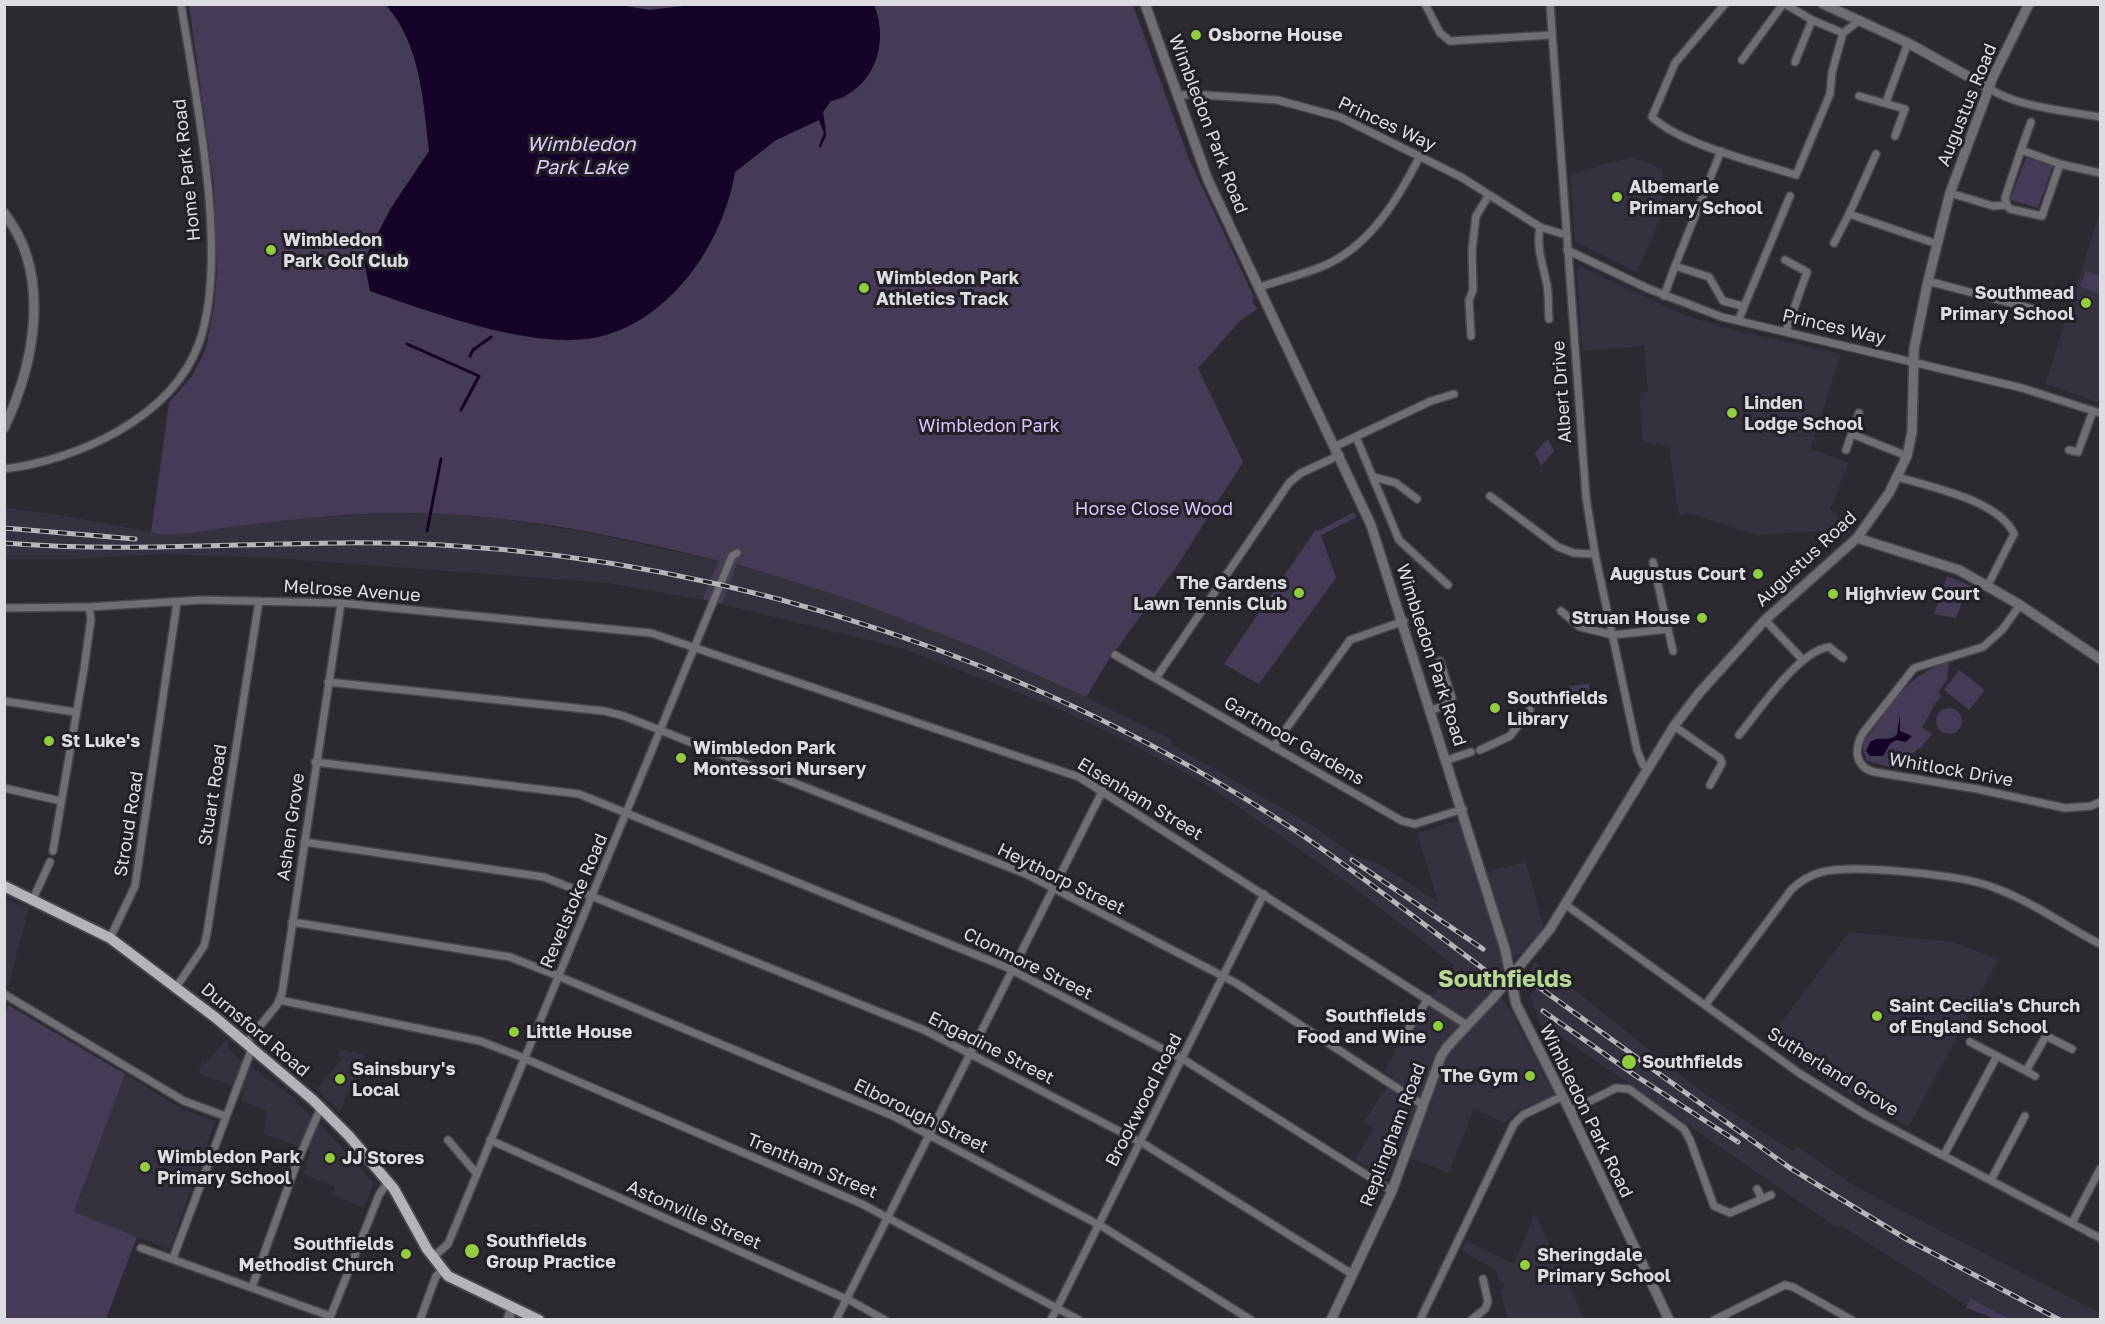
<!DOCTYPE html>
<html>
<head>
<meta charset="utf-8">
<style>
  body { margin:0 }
  #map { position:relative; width:2105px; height:1324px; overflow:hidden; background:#2c2931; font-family:"Golos Text",sans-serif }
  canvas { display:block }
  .frame { position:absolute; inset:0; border:6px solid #dddce1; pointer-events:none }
</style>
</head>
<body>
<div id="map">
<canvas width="2105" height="1324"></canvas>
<div class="frame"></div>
</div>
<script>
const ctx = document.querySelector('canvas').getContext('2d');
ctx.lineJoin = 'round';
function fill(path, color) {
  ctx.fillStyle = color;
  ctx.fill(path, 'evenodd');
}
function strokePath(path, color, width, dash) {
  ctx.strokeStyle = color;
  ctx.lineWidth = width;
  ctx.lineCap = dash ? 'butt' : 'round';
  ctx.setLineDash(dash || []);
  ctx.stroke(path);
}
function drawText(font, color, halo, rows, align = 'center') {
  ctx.font = font + ' "Golos Text",sans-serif';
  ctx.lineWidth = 6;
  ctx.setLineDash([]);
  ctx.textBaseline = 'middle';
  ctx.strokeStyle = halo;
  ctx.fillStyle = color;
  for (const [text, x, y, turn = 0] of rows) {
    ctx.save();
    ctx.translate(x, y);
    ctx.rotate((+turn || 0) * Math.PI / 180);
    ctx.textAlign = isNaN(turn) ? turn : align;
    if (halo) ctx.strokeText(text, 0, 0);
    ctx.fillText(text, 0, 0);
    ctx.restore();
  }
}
const built = new Path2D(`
  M 1632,157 L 1662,169 L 1663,177 L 1661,217 L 1637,272 L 1575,242 L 1570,174 Z
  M 2100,212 L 2100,403 L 2045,384 Z
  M 1581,267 L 1682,314 L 1729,329 L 1841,354 L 1810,449 L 1849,463 L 1830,509 L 1853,530 L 1843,538 L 1819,531 L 1757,535 L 1687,513 L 1679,516 L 1669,447 L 1642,441 L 1640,393 L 1648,392 L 1644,346 L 1582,351 L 1577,271 Z
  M 5,508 L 54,514 L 156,533 L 294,519 L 390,513 L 444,514 L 504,519 L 591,533 L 720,561 L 704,594 L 704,600 L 608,583 L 274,558 L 162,554 L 76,559 L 5,559 Z
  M 736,564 L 852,599 L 975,647 L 1086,697 L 1173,740 L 1171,744 L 1313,826 L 1355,856 L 1377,863 L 1438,902 L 1417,833 L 1459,820 L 1476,875 L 1526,862 L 1544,929 L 1524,954 L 1502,957 L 1503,973 L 1495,990 L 1512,1012 L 1555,1096 L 1519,1110 L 1504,1123 L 1474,1109 L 1449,1173 L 1397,1153 L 1388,1179 L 1355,1159 L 1374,1128 L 1364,1122 L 1393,1077 L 1385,1072 L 1399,1043 L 1394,1040 L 1398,1034 L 1401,1036 L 1426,1006 L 1454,965 L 1349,884 L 1246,812 L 1202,782 L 1120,738 L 1055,707 L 904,649 L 722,604 Z
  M 4,899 L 29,908 L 9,985 L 4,984 Z
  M 1849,932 L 1952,942 L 1999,959 L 1909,1127 L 1836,1086 L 1768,1040 Z
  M 1535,962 L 1577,992 L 1697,1088 L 1762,1132 L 1793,1151 L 1797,1146 L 1856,1187 L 2100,1313 L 2100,1319 L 2009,1319 L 1970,1298 L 1966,1305 L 1840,1225 L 1839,1227 L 1833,1225 L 1551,1030 L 1544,1034 L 1530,996 L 1535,989 L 1529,986 L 1530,970 Z
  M 226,1040 L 228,1042 L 227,1047 L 236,1056 L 296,1099 L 295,1102 L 321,1125 L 374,1183 L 364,1208 L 332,1195 L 335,1187 L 303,1174 L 311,1151 L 264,1134 L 267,1111 L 241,1101 L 244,1090 L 198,1073 L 202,1062 L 205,1064 Z
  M 339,1049 L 365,1055 L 340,1111 L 316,1089 L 342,1059 L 338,1055 Z
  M 125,1074 L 182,1109 L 215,1121 L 170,1249 L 74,1213 Z
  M 1535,1213 L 1549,1244 L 1585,1319 L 1507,1319 L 1500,1289 L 1505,1288 L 1503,1282 L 1499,1282 L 1496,1270 L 1461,1250 L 1466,1241 L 1514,1264 Z`);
const green = new Path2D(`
  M 616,4 L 701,5 L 649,10 Z
  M 189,5 L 386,5 C 421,45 423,100 430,151 L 391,208 L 364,260 L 370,291 C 431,312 542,355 605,335 C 639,325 664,305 687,278 C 711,249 729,209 735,172 L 776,140 L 819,120 L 824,133 L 819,146 L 821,148 L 826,128 L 823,112 L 831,101 L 846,97 C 866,65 890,43 874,5 L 1133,5 L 1188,157 L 1254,297 L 1252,302 L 1258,308 L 1240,321 L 1198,368 L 1243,462 L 1179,563 L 1108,661 L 1086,697 L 975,647 L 852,600 L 737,564 L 722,604 L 704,600 L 704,594 L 719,561 C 613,534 501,511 391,513 C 339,514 288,520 237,526 C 211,529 176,539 151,532 L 169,403 L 192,376 L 206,349 L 214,306 L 217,273 L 214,185 Z
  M 2026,158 L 2053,166 L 2038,208 L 2010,200 Z
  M 2086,271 L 2100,276 L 2100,294 L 2080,286 Z
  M 1548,439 L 1554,451 L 1541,466 L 1535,453 Z
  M 1354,512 L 1356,517 L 1321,535 L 1336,578 L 1259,684 L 1224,664 L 1316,529 L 1318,531 Z
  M 1947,576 L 1971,586 L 1963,599 L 1956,618 L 1934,614 Z
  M 1949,662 L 1947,680 L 1938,692 L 1942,696 C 1933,702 1930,717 1922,727 L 1932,734 L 1920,749 L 1918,748 L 1901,770 L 1867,761 L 1863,750 L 1864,742 C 1888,709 1907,673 1949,662 Z
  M 1959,670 L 1985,690 L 1969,710 L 1944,690 Z
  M 1589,684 L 1590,702 L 1570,704 L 1569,686 Z
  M1936 721a13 13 0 1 1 26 0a13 13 0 1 1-26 0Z
  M 8,1005 L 125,1074 L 74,1212 L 137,1237 L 106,1319 L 5,1319 L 4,1020 Z
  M 1970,1298 L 2009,1319 L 1996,1319 L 1966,1308 Z`);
const water = new Path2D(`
  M 612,4 L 649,10 L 701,4 L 874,5 C 890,44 874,90 831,101 L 823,112 L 826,136 L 820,148 L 819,146 L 824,133 L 819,120 L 776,140 L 735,172 C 728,212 709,254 681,285 C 659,309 636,326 606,335 C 541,354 432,312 370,291 L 364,260 L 391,208 L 429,151 C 423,100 421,45 386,5 Z
  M 1900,715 L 1900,731 L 1912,736 L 1906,742 L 1896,740 L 1890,744 L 1883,756 L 1870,756 L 1866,751 L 1870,742 C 1879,735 1890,743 1897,734 Z`);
const stream = new Path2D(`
  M 407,344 L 479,376 L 461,410
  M 470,356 L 473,350 L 491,337
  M 427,531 L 441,459`);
const minor = new Path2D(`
  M 1425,4 L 1440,33 L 1450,41 L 1552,35
  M 1550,4 L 1586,497 L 1595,554 L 1637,750 L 1643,765 L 1648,768
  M 1725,4 L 1675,63 L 1652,117 C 1682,145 1756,162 1796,175 L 1830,94 L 1832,72 L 1843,33 L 1812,20 L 1795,62
  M 1785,4 L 1812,20
  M 1843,33 L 1860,20
  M 1742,60 L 1783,4
  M 1989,88 C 2015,107 2069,111 2100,117
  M 1178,96 L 1190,94 L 1277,100 L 1340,117 L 1461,177 L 1540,227 L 1566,235
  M 1859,96 L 1905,109 L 1895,136
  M 1886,102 L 1908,43
  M 2021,150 L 2031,122
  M 1876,154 L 1849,214 L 1937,244
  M 1950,193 L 1993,206 L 2007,205 L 2010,209 L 2042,216 L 2060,164 L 2100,173
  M 2007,205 L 2005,198 L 2021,150 L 2060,164
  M 1540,227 C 1536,249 1543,264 1547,285 C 1549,296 1548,308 1549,319
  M 1834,243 L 1849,214
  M 1567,250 L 1649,289 L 1722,317 L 2022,388 L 2100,413
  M 1785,260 L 1807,272 L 1786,331
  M 1675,266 L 1721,151
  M 1928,281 L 2033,309
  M 1260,287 C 1280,280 1301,275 1321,267 C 1369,248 1398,199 1420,156
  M 1664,296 L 1675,266 L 1709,277 L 1723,301 L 1743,306
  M 1738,321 L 1790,196
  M 1471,336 L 1469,300 L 1473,290 L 1472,250 L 1476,216 L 1489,195
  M 1852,434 L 1907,456
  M 1356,437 L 1399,540 L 1448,585
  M 1336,446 L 1431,401 L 1454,394
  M 1846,450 L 1859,413
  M 2069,450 L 2078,452 L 2093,411
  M 4,469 C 77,460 172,418 199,343 C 230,258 195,94 181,4
  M 1374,477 L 1396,483 L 1417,499
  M 1898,477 C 1930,487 1999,500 2014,534 L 1988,585
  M 1490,496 L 1558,547 L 1574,553 L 1595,554
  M 2020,605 L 2002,630 L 1983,647 L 1914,668 L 1863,733 C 1854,749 1854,766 1874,772 L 1977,789 L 2065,808 L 2091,806 L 2100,802
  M 4,608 L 89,607 L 201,600 L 341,603 L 651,633 L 1079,777 L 1467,1025
  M 1561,611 L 1580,627 L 1613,635 L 1668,629 L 1653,562
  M 1765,620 L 1803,660
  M 1668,629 L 1673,651
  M 1115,655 L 1402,821 L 1415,824 L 1463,809
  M 1156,678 L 1289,483 L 1301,473 L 1340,455
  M 328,682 L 604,711 L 624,716 L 1026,874 L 1236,983 L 1423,1105
  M 4,701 L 75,712
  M 1432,710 L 1448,704 L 1452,698 L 1440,661
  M 1674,726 L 1720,758 L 1722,763 L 1710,785
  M 1739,735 C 1759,711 1798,651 1829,647 L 1843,658
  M 1273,747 L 1350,640 L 1404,621
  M 1480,750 L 1510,736 L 1530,710
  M 1447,760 L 1471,752
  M 315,762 L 579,794 L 636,817 L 1006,967 L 1186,1061 L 1392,1191
  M 4,788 L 61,801
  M 304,842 L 544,877 L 924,1030 L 1144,1144 L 1352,1274
  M 53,851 L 84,669 L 91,619 L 89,607
  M 33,899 L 50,862
  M 1566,905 L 1799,1073 L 1866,1115 L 2100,1238
  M 292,922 L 510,957 L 553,974 L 893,1116 L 1103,1227 L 1251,1320
  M 110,938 L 135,886 L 177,603
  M 177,986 L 204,946 L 207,933 L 259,601
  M 4,994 L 184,1101 L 225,1116
  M 279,1000 L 480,1041 L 519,1056 L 862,1204 L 1079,1320
  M 1706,1004 L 1791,890 C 1800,881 1810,875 1822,872 C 1854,864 1964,875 1995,888 C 2033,902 2065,926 2100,944
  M 1403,1037 L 1428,999
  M 1970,1042 L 1997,1056
  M 246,1043 L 277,1005 L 282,993 L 341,603
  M 2026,1071 L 2035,1076
  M 1570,1111 L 1616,1088 L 1629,1089 L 1684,1129 L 1690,1140 L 1714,1206 L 1730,1213 L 1771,1195
  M 448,1140 L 476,1173
  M 490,1140 L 851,1301 L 885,1320
  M 1944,1155 L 1997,1056 L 2026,1071 L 2046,1036 L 2072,1049
  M 1991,1180 L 2025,1116
  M 1757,1189 L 1762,1199
  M 2072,1223 L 2100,1169
  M 141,1248 L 330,1316
  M 433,1257 L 448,1244 L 732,556 L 737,553
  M 173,1258 L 252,1048
  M 252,1287 L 296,1165 L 321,1107
  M 329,1320 L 379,1195 L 388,1182
  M 420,1320 L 436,1276 L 443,1270
  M 836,1320 L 1103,790
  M 1051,1320 L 1264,894
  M 1420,1320 L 1514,1124 L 1523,1115 L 1563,1096
  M 1471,1320 L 1485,1309 L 1488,1302 L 1483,1279
  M 1714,1320 L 1785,1285 L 1793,1287 L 1852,1320`);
const tertiary = new Path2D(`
  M 1145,4 L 1208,180 L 1371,525 L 1505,949 L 1516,1004 L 1570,1111 L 1669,1320
  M 1823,4 L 1908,43 L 1989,88
  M 4,213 C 52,274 35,363 4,428
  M 1857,538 L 1959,570 L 2020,605 L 2100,659
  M 508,1320 L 512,1308
  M 1331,1320 L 1392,1191 L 1441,1056 L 1447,1047 L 1494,997 L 1550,929 L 1674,726 L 1700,692 L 1765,620 L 1857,538 L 1889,493 L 1907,456 L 1912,432 L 1914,349 L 1928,281 L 1950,193 L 1993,77 L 2029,4`);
const primary = new Path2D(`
  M 4,886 L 110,938 L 216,1018 L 313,1100 L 349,1136 L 394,1189 L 427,1249 L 448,1276 L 539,1320`);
const rail = new Path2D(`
  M 4,528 L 135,539
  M 4,543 C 150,555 296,537 442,545 C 743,562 1041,664 1293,829 C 1359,873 1421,923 1485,970
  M 1352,860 L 1483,949
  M 1529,980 L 1790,1168 L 1908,1240 L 2060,1320
  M 1543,1011 L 1636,1076 L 1738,1142`);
const markers = [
  [1196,35,6,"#91cd3f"],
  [1617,197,6,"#91cd3f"],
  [271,250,6,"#91cd3f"],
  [864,288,6,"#91cd3f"],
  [2086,303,6,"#91cd3f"],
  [1732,413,6,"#91cd3f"],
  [1758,574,6,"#91cd3f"],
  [1299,593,6,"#91cd3f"],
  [1833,594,6,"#91cd3f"],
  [1702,618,6,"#91cd3f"],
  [1495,708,6,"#91cd3f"],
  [49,741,6,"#91cd3f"],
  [681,758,6,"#91cd3f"],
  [1877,1016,6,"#91cd3f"],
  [1438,1026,6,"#91cd3f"],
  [514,1032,6,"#91cd3f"],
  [1629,1062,8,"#91cd3f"],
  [1530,1076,6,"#91cd3f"],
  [340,1079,6,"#91cd3f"],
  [330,1158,6,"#91cd3f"],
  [145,1167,6,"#91cd3f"],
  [472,1251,8,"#91cd3f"],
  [406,1254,6,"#91cd3f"],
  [1525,1265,6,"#91cd3f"]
];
const poiNames = [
  ["Osborne House",1208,35],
  ["Albemarle",1629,187],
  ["Primary School",1629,208],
  ["Wimbledon",283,240],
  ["Park Golf Club",283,261],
  ["Wimbledon Park",876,278],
  ["Athletics Track",876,299],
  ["Southmead",2074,293,"right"],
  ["Primary School",2074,314,"right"],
  ["Linden",1744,403],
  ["Lodge School",1744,424],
  ["Augustus Court",1746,574,"right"],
  ["The Gardens",1287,583,"right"],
  ["Lawn Tennis Club",1287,604,"right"],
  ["Highview Court",1845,594],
  ["Struan House",1690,618,"right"],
  ["Southfields",1507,698],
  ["Library",1507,719],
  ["St Luke's",61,741],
  ["Wimbledon Park",693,748],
  ["Montessori Nursery",693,769],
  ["Saint Cecilia's Church",1889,1006],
  ["of England School",1889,1027],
  ["Southfields",1426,1016,"right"],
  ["Food and Wine",1426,1037,"right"],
  ["Little House",526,1032],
  ["Southfields",1642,1062],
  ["Sainsbury's",352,1069],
  ["Local",352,1090],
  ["The Gym",1518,1076,"right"],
  ["Wimbledon Park",157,1157],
  ["Primary School",157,1178],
  ["JJ Stores",342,1158],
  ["Southfields",486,1241],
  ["Group Practice",486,1262],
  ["Southfields",394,1244,"right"],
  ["Methodist Church",394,1265,"right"],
  ["Sheringdale",1537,1255],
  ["Primary School",1537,1276]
];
const streetNames = [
  ["Augustus Road",1967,105,-68],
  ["Wimbledon Park Road",1208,124,69],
  ["Princes Way",1387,124,25],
  ["Home Park Road",187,170,-96],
  ["Princes Way",1834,327,13],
  ["Albert Drive",1562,392,-94],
  ["Augustus Road",1806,559,-43],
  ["Melrose Avenue",352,591,4],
  ["Wimbledon Park Road",1431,655,72],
  ["Gartmoor Gardens",1294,741,30],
  ["Whitlock Drive",1951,770,10],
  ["Stuart Road",213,795,-81],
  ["Elsenham Street",1140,799,31],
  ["Stroud Road",129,824,-81],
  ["Ashen Grove",291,827,-82],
  ["Heythorp Street",1061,879,26],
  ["Revelstoke Road",574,901,-67],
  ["Clonmore Street",1028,964,26],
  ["Durnsford Road",255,1030,40],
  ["Engadine Street",991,1048,27],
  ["Sutherland Grove",1833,1072,32],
  ["Brookwood Road",1144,1100,-63],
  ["Wimbledon Park Road",1586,1111,64],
  ["Elborough Street",921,1116,26],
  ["Replingham Road",1393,1135,-69],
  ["Trentham Street",812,1166,23],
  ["Astonville Street",694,1215,24]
];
const parkNames = [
  ["Wimbledon Park",989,426],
  ["Horse Close Wood",1154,509]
];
const waterNames = [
  ["Wimbledon",581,145],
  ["Park Lake",581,168]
];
const districtNames = [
  ["Southfields",1505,979]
];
fill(built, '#36313f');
fill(green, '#453b56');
fill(water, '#150427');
strokePath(stream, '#150427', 3);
strokePath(minor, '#48464d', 10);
strokePath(tertiary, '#48464d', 12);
strokePath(primary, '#48464d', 14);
strokePath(minor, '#706e72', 7);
strokePath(tertiary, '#706e72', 9);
strokePath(primary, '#b5b2ba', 10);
strokePath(rail, '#b6b5ba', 5);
strokePath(rail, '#221f27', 3, [9]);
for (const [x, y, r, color] of markers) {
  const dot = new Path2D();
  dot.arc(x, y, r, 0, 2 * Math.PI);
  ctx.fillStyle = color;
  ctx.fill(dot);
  strokePath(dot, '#221f27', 2);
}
drawText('bold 18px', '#dddce1', '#221f27', poiNames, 'left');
drawText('18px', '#dddce1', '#221f27', streetNames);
drawText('18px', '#dac4fc', '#221f27', parkNames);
drawText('italic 20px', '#ddcdf7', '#221f27', waterNames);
drawText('bold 24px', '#b5d892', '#221f27', districtNames);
</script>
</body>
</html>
